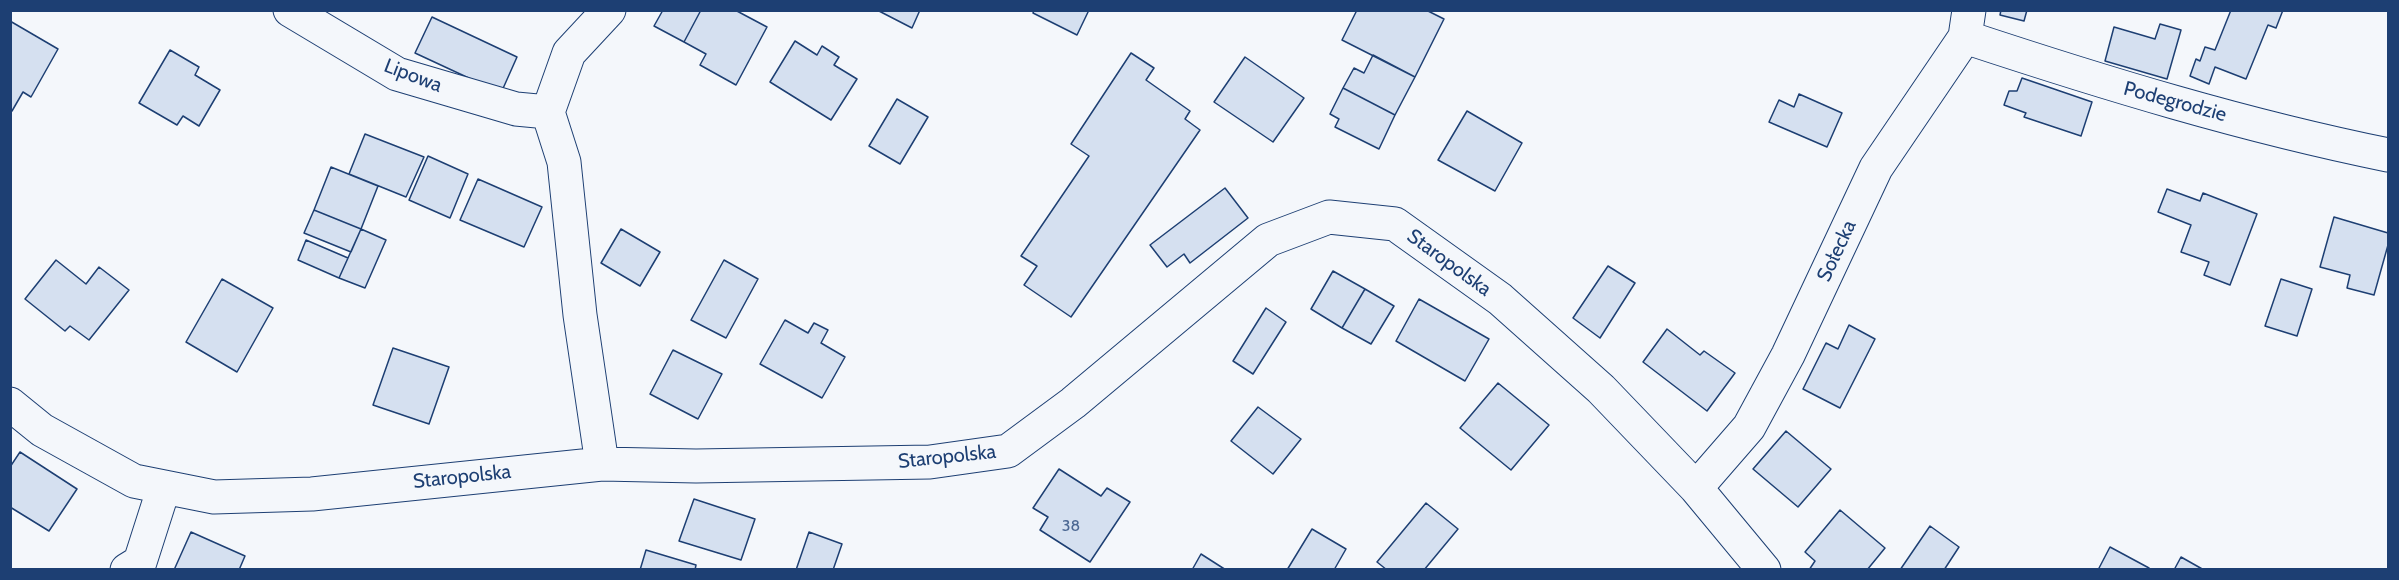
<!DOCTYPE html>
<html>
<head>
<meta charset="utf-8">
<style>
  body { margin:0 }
  #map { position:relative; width:2399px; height:580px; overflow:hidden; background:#f4f7fb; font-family:Cabin,sans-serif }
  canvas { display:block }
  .frame { position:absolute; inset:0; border:12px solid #1d3f73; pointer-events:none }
</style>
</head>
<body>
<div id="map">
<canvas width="2399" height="580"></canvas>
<div class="frame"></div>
</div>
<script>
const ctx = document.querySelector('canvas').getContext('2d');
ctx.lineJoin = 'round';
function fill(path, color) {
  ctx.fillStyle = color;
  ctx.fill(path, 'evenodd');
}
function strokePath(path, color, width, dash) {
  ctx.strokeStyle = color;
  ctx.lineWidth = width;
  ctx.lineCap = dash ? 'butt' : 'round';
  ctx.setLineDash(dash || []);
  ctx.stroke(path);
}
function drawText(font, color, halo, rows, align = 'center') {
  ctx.font = font + ' Cabin,sans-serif';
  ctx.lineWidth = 4.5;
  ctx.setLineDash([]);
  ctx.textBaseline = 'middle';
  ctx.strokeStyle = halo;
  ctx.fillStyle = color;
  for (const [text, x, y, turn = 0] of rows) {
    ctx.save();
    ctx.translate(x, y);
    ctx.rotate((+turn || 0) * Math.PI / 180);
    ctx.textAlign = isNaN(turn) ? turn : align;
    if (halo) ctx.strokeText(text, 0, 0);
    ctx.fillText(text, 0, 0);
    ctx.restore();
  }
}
const building = new Path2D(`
  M 663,10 L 701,10 L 684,42 L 654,26 Z
  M 701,10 L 735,10 L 767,27 L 736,85 L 700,65 L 706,54 L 684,42 Z
  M 877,10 L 920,10 L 912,28 Z
  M 1034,10 L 1089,10 L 1077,35 L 1033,13 Z
  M 1357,10 L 1426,10 L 1444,19 L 1415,77 L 1342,40 Z
  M 2001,10 L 2027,10 L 2024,21 L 2000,15 Z
  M 2231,10 L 2283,10 L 2276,28 L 2268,25 L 2246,79 L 2215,67 L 2209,84 L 2190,76 L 2196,59 L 2200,61 L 2205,47 L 2215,50 Z
  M 432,17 L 517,57 L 501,93 L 415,53 Z
  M 10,21 L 58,49 L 31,97 L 23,92 L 12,111 L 10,110 Z
  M 2160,24 L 2181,30 L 2167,79 L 2105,61 L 2114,27 L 2155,39 Z
  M 795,41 L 817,55 L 822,46 L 839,57 L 834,65 L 857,79 L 831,120 L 770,82 Z
  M 170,50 L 199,67 L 195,75 L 220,90 L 199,126 L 183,116 L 177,125 L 139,103 Z
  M 1131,53 L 1154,68 L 1146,80 L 1190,111 L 1185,119 L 1200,130 L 1071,317 L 1024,285 L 1037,266 L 1021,256 L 1089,156 L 1071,144 Z
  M 1373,55 L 1415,77 L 1395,115 L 1343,88 L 1354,68 L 1364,73 Z
  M 1245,57 L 1304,98 L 1273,142 L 1214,102 Z
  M 2022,78 L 2092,102 L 2081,136 L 2024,117 L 2026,113 L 2004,105 L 2009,91 L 2017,91 Z
  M 1343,88 L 1395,115 L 1379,149 L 1335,127 L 1339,119 L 1330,114 Z
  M 1799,94 L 1842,113 L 1827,147 L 1769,122 L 1779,100 L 1794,107 Z
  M 897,99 L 928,117 L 900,164 L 869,146 Z
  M 1467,111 L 1522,143 L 1495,191 L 1438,160 Z
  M 365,134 L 424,157 L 406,197 L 349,174 Z
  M 428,156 L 468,174 L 450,218 L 409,200 Z
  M 331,167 L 378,186 L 361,229 L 314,210 Z
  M 478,179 L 542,207 L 524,247 L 460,220 Z
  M 1225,188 L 1248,218 L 1190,263 L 1184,254 L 1167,267 L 1150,245 Z
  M 2167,189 L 2200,201 L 2203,193 L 2257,214 L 2230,285 L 2204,275 L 2209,262 L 2181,252 L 2191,225 L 2158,212 Z
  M 314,210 L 361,229 L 351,252 L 304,233 Z
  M 2334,217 L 2388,233 L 2388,245 L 2374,295 L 2347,288 L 2350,275 L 2320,267 Z
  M 361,229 L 386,240 L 365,288 L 339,278 Z
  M 621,229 L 660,252 L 640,286 L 601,263 Z
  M 306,240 L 348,258 L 339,278 L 298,260 Z
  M 56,260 L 86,284 L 99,267 L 129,290 L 89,340 L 70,326 L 65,331 L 25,299 Z
  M 724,260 L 758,279 L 726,338 L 691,320 Z
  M 1608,266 L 1635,283 L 1600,338 L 1573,318 Z
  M 1333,271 L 1365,289 L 1342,328 L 1311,309 Z
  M 222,279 L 273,308 L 237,372 L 186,342 Z
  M 2281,279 L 2312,289 L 2297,336 L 2265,326 Z
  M 1365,289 L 1394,306 L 1371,344 L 1342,328 Z
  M 1419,299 L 1489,339 L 1465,381 L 1396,341 Z
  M 1266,308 L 1286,322 L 1253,374 L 1233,361 Z
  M 785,320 L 808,333 L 814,323 L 828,330 L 821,343 L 845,357 L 822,398 L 760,364 Z
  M 1849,325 L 1875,339 L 1840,408 L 1803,389 L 1826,343 L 1838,349 Z
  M 1667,329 L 1700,355 L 1704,351 L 1735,373 L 1707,411 L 1643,362 Z
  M 393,348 L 449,367 L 429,424 L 373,405 Z
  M 673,350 L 722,374 L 698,419 L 650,394 Z
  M 1498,383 L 1549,425 L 1511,470 L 1460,428 Z
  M 1258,407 L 1301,439 L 1273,474 L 1231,441 Z
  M 1786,431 L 1831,469 L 1798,507 L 1753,469 Z
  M 20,452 L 77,489 L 49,531 L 10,507 L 10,467 Z
  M 1059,469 L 1101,496 L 1107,488 L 1130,502 L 1090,562 L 1040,530 L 1048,517 L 1033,508 Z
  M 694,499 L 755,519 L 741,560 L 679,541 Z
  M 1426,503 L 1458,529 L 1424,570 L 1387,570 L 1377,562 Z
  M 1840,510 L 1885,548 L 1867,570 L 1809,570 L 1815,561 L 1805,552 Z
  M 1930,526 L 1959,547 L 1944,570 L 1900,570 Z
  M 1312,529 L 1346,549 L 1334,570 L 1287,570 Z
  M 191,532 L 245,556 L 239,570 L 174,570 Z
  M 809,532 L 842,544 L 833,570 L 796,570 Z
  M 2110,547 L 2149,568 L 2149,570 L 2098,570 Z
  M 646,550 L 696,565 L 695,570 L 640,570 Z
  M 1201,554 L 1226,570 L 1192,570 Z
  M 2181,557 L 2204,570 L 2174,570 Z`);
const minor = new Path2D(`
  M 290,10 L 397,74 L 516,109 L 548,112
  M 1965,37 C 2104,83 2245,126 2388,155
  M 548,112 L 564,162 L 580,315 L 602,464
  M 548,112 L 569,53 L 609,10
  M 10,404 L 42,430 L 134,481 L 214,497 L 312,494 L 602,464 L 696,466 L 930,462 L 1008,451 L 1073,403 L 1268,240 L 1329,217 L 1395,224 L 1500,299 L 1601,389 L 1696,488 L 1764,570
  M 1696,488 L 1749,427 L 1788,355 L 1876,168 L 1965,37 L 1969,10
  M 127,570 L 140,562 L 164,487`);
const numberNames = [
  ["38",1071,526]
];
const streetNames = [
  ["Lipowa",413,76,21],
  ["Podegrodzie",2175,102,15],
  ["Sołecka",1837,251,-65],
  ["Staropolska",1449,263,36],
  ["Staropolska",947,457,-6],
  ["Staropolska",462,477,-6]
];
fill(building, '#d5e0f0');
strokePath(building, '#1d3f73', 1.5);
strokePath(minor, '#1d3f73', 35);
strokePath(minor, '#f4f7fb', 33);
drawText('16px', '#4b6792', null, numberNames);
drawText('20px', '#1d3f73', '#f4f7fb', streetNames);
</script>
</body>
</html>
